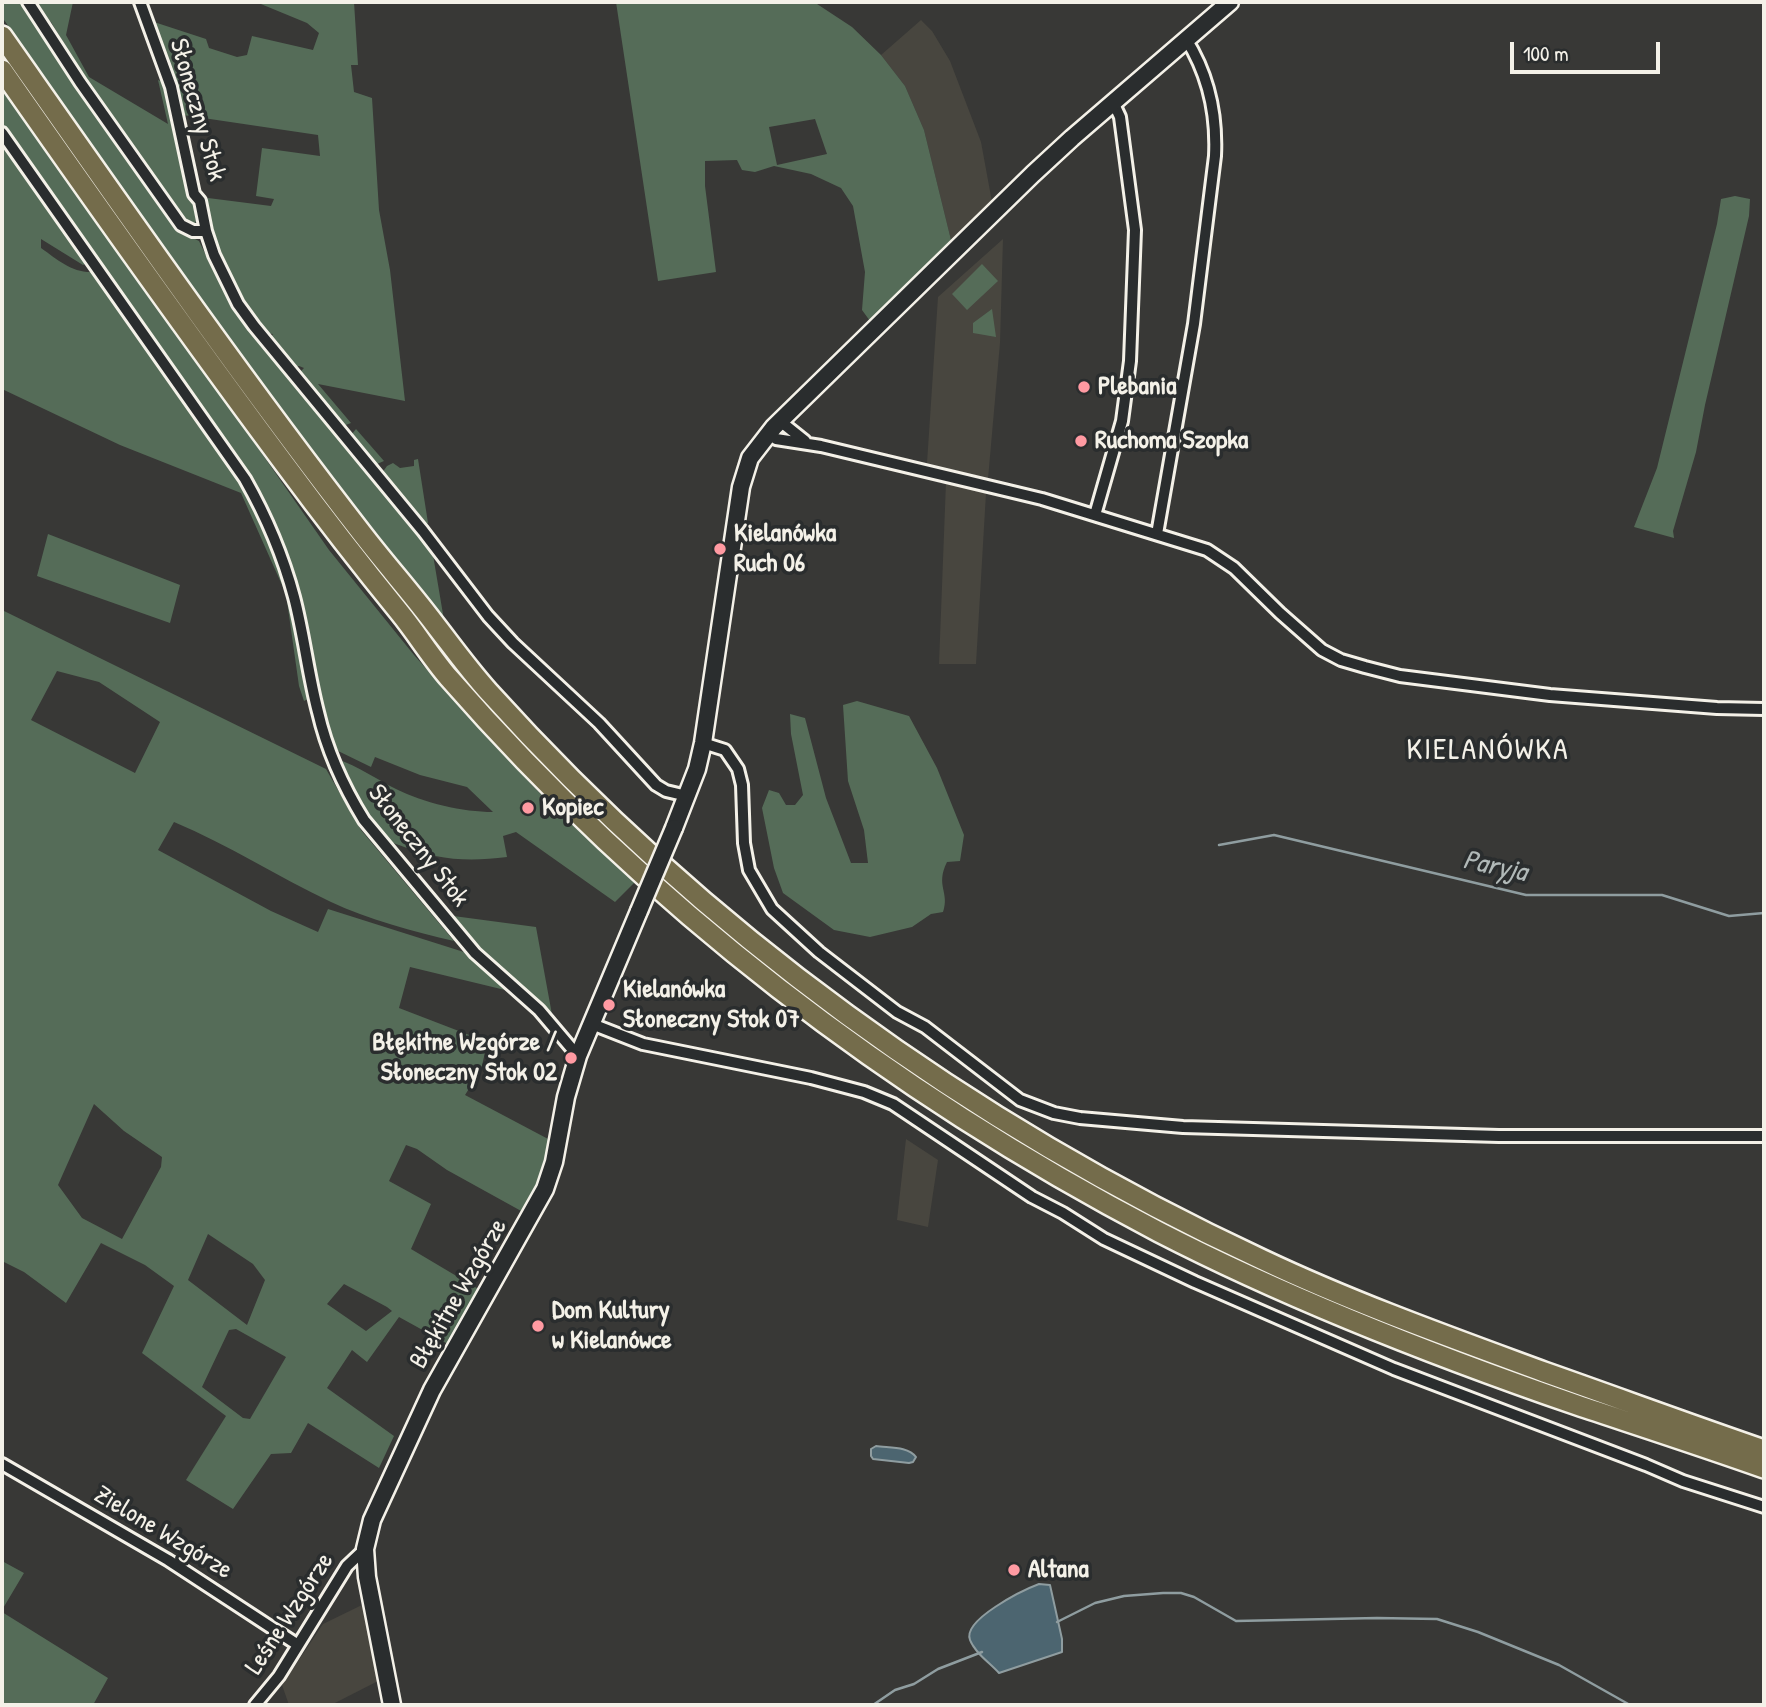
<!DOCTYPE html>
<html>
<head>
<meta charset="utf-8">
<style>
  body { margin:0 }
  #map { position:relative; width:1766px; height:1707px; overflow:hidden; background:#383836; font-family:"Patrick Hand",sans-serif }
  canvas { display:block }
  .frame { position:absolute; inset:0; border:4px solid #f4f1e8; pointer-events:none }
  .scale { position:absolute; left:1510px; top:42px; width:150px; height:32px; box-sizing:border-box; border:4px solid #f4f1e8; border-top:0; padding-left:9px; font-size:21px; line-height:24px; white-space:nowrap; color:#f4f1e8; -webkit-text-stroke:5px #2a2d2e; paint-order:stroke }
</style>
</head>
<body>
<div id="map">
<canvas width="1766" height="1707"></canvas>
<div class="frame"></div>
<div class="scale">100 m</div>
</div>
<script>
const ctx = document.querySelector('canvas').getContext('2d');
ctx.lineJoin = 'round';
function fill(path, color) {
  ctx.fillStyle = color;
  ctx.fill(path, 'evenodd');
}
function strokePath(path, color, width, dash) {
  ctx.strokeStyle = color;
  ctx.lineWidth = width;
  ctx.lineCap = dash ? 'butt' : 'round';
  ctx.setLineDash(dash || []);
  ctx.stroke(path);
}
function drawText(font, color, halo, rows, align = 'center') {
  ctx.font = font + ' "Patrick Hand",sans-serif';
  ctx.lineWidth = 7;
  ctx.setLineDash([]);
  ctx.textBaseline = 'middle';
  ctx.strokeStyle = halo;
  ctx.fillStyle = color;
  for (const [text, x, y, turn = 0] of rows) {
    ctx.save();
    ctx.translate(x, y);
    ctx.rotate((+turn || 0) * Math.PI / 180);
    ctx.textAlign = isNaN(turn) ? turn : align;
    if (halo) ctx.strokeText(text, 0, 0);
    ctx.fillText(text, 0, 0);
    ctx.restore();
  }
}
const built = new Path2D(`
  M 921,20 L 932,31 L 950,61 L 981,142 L 992,202 L 951,240 L 924,130 L 905,86 L 881,55 Z
  M 1003,239 L 1000,343 L 988,479 L 927,463 L 938,297 Z
  M 946,482 L 986,493 L 976,664 L 939,664 Z
  M 906,1139 L 938,1160 L 928,1227 L 897,1220 Z
  M 364,1604 L 380,1680 L 331,1705 L 289,1705 L 282,1685 L 323,1624 Z`);
const green = new Path2D(`
  M 2,2 L 23,2 L 181,232 L 199,241 L 223,290 L 246,324 L 432,549 L 445,626 L 291,426 L 108,171 L 2,17 Z
  M 34,2 L 73,2 L 66,35 L 89,77 L 168,124 L 158,80 L 163,82 L 198,218 L 195,223 L 190,224 L 182,219 L 87,82 L 51,22 L 44,20 Z
  M 256,2 L 354,2 L 358,65 L 351,65 L 354,92 L 372,98 L 379,210 L 390,270 L 405,401 L 318,384 L 351,423 L 343,426 L 299,373 L 304,368 L 299,366 L 294,367 L 270,339 L 273,334 L 266,333 L 239,295 L 223,266 L 204,203 L 208,198 L 271,206 L 274,199 L 256,196 L 262,148 L 320,156 L 318,135 L 183,115 L 177,89 L 151,21 L 206,39 L 209,48 L 237,57 L 247,55 L 252,36 L 313,50 L 319,33 L 307,23 Z
  M 616,2 L 814,2 L 852,27 L 881,55 L 905,86 L 924,130 L 951,240 L 870,321 L 862,310 L 865,272 L 853,206 L 841,188 L 811,174 L 774,166 L 755,172 L 742,170 L 737,160 L 705,161 L 705,186 L 716,272 L 658,281 ZM 815,119 L 827,154 L 777,165 L 769,127 Z
  M 2,87 L 114,241 L 329,550 L 414,655 L 498,749 L 556,810 L 635,882 L 615,902 L 516,832 L 503,836 L 507,857 C 468,862 435,860 399,845 C 393,843 384,840 379,836 C 364,824 346,777 337,759 C 358,766 376,779 396,789 C 424,803 463,812 493,812 L 467,787 L 420,775 L 375,757 L 371,767 L 334,749 L 269,516 L 2,127 Z
  M 2,141 L 82,252 L 87,263 L 83,265 L 41,239 L 41,248 C 58,260 72,273 93,272 L 102,283 L 161,367 L 184,404 L 189,407 C 230,464 270,522 289,591 C 299,626 303,663 310,698 L 304,701 L 299,686 L 286,594 L 241,493 L 120,445 L 2,389 Z
  M 1735,196 L 1750,199 L 1749,216 L 1705,405 L 1696,452 L 1673,531 L 1674,538 L 1634,527 L 1657,468 L 1717,224 L 1721,199 Z
  M 982,264 L 998,281 L 967,310 L 952,294 Z
  M 992,309 L 996,337 L 973,333 L 973,323 Z
  M 356,429 L 384,461 L 377,464 L 373,462 L 352,434 Z
  M 418,459 L 428,523 L 426,525 L 382,473 L 387,466 L 393,463 L 400,468 L 414,466 L 414,460 Z
  M 48,534 L 180,585 L 170,623 L 37,576 Z
  M 2,610 L 326,769 L 361,830 L 454,941 C 415,932 367,919 331,902 C 278,877 229,845 174,822 L 158,850 L 271,911 L 318,932 L 328,909 L 467,953 L 505,990 L 410,967 L 399,1008 L 477,1038 L 488,1039 L 481,1070 L 465,1095 L 550,1140 L 541,1180 L 523,1212 L 447,1170 L 417,1149 L 406,1145 L 389,1181 L 431,1204 L 411,1249 L 480,1290 L 448,1344 L 399,1317 L 367,1362 L 352,1350 L 327,1388 L 394,1436 L 379,1468 L 308,1423 L 291,1453 L 271,1454 L 233,1509 L 186,1480 L 226,1416 L 142,1353 L 174,1286 L 145,1265 L 101,1243 L 66,1303 L 24,1272 L 2,1261 ZM 57,671 L 99,682 L 160,722 L 135,773 L 31,720 ZM 94,1104 L 124,1131 L 162,1157 L 161,1167 L 122,1239 L 82,1218 L 58,1185 ZM 208,1234 L 253,1264 L 265,1280 L 247,1325 L 188,1280 ZM 344,1284 L 387,1307 L 392,1311 L 366,1331 L 327,1304 ZM 236,1329 L 286,1357 L 250,1419 L 243,1418 L 202,1387 L 229,1330 Z
  M 857,701 L 909,716 L 937,768 L 964,835 L 960,861 L 947,862 C 935,886 950,892 943,912 L 931,914 L 912,927 L 870,937 L 834,930 L 783,893 L 774,868 L 762,808 L 769,790 L 779,793 L 786,805 L 795,805 L 803,795 L 791,734 L 790,714 L 805,718 L 826,798 L 851,863 L 868,863 L 864,830 L 848,781 L 843,705 Z
  M 446,915 L 536,927 L 553,1020 L 480,953 Z
  M 2,1561 L 24,1573 L 2,1610 Z
  M 2,1612 L 108,1678 L 93,1705 L 2,1705 Z`);
const water = new Path2D(`
  M 876,1446 C 889,1448 908,1446 916,1457 L 913,1462 L 909,1463 L 873,1459 L 871,1456 L 871,1449 Z
  M 1039,1584 L 1050,1585 L 1062,1639 L 1062,1652 L 999,1673 C 990,1663 975,1653 970,1640 C 962,1620 1023,1590 1039,1584 Z`);
const stream = new Path2D(`
  M 1219,845 L 1274,835 L 1526,895 L 1662,895 L 1729,916 L 1764,913
  M 1057,1622 L 1095,1603 L 1124,1596 L 1163,1593 L 1181,1593 L 1194,1597 L 1236,1621 L 1377,1618 L 1437,1619 L 1478,1632 L 1559,1665 L 1630,1705
  M 873,1705 L 895,1690 L 914,1684 L 938,1669 L 982,1652`);
const street = new Path2D(`
  M 28,2 L 80,82 L 181,225 L 193,231 L 206,231
  M 140,2 L 171,87 L 194,194 L 200,201 L 206,231 L 214,255 L 238,304 L 254,326 L 423,531 L 488,616 L 513,643 L 599,723 L 656,785 L 666,791 L 687,796
  M 2,133 L 245,479 C 266,516 283,556 294,597 C 304,635 308,674 318,712 C 327,751 343,786 364,820 L 475,953 L 539,1010 L 578,1056
  M 780,421 L 805,441
  M 769,433 L 776,439 L 821,446 L 1042,499 L 1207,550 L 1234,568 L 1280,613 L 1322,650 L 1341,660 L 1365,667 L 1400,676 L 1550,695 L 1717,708 L 1764,709
  M 1095,515 L 1122,421 L 1130,361 L 1135,230 L 1120,117 L 1113,102
  M 1157,534 L 1194,324 L 1215,156 C 1217,115 1208,74 1186,39
  M 703,743 L 725,750 L 738,769 L 742,785 L 744,843 L 749,870 L 772,909 L 819,952 L 897,1012 L 925,1027 L 1020,1100 L 1054,1113 L 1080,1118 L 1183,1127 L 1499,1136 L 1764,1136
  M 592,1024 L 643,1044 L 811,1078 L 864,1092 L 893,1104 L 1032,1197 L 1063,1213 L 1104,1239 L 1195,1282 L 1394,1369 L 1646,1465 L 1683,1481 L 1764,1507
  M 2,1464 L 168,1560 L 298,1645
  M 255,1705 L 279,1676 L 347,1566 L 365,1549`);
const secondary = new Path2D(`
  M 674,828 L 697,769 L 703,743 L 741,487 L 750,458 L 774,427 L 1033,174 L 1072,138 L 1230,2
  M 392,1705 L 367,1577 L 365,1549 L 372,1520 L 432,1390 L 545,1189 L 554,1162 L 566,1097 L 578,1056 L 639,911`);
const highway = new Path2D(`
  M 2,36 C 120,204 238,374 364,536 C 388,567 414,596 437,627 C 454,649 470,671 488,691 C 704,931 970,1124 1263,1260 C 1354,1303 1449,1337 1544,1372 C 1618,1398 1691,1425 1764,1450
  M 2,70 C 95,203 189,336 286,466 C 323,516 361,565 400,613 C 417,634 431,657 449,678 C 648,906 891,1092 1159,1232 C 1293,1301 1435,1356 1577,1405 C 1640,1426 1702,1446 1764,1468`);
const secondaryBridge = new Path2D(`
  M 639,911 L 674,828`);
const markers = [
  [1084,387,7,"#ff9aa2"],
  [1081,441,7,"#ff9aa2"],
  [720,549,7,"#ff9aa2"],
  [528,808,7,"#ff9aa2"],
  [609,1005,7,"#ff9aa2"],
  [571,1058,7,"#ff9aa2"],
  [538,1326,7,"#ff9aa2"],
  [1014,1570,7,"#ff9aa2"]
];
const streetNames = [
  ["Słoneczny Stok",197,110,74],
  ["Słoneczny Stok",418,846,52],
  ["Błękitne Wzgórze",459,1294,-60],
  ["Zielone Wzgórze",163,1533,31],
  ["Leśne Wzgórze",290,1614,-57]
];
const poiNames = [
  ["Plebania",1098,387],
  ["Ruchoma Szopka",1095,441],
  ["Kielanówka",734,534],
  ["Ruch 06",734,564],
  ["Kopiec",542,808],
  ["Kielanówka",623,990],
  ["Słoneczny Stok 07",623,1020],
  ["Błękitne Wzgórze /",557,1043,"right"],
  ["Słoneczny Stok 02",557,1073,"right"],
  ["Dom Kultury",552,1311],
  ["w Kielanówce",552,1341],
  ["Altana",1028,1570]
];
const waterNames = [
  ["Paryja",1495,867,12]
];
const quarterNames = [
  ["KIELANÓWKA",1488,751]
];
fill(built, '#48463f');
fill(green, '#556c58');
fill(water, '#4c6570');
strokePath(water, '#8f9da0', 2);
strokePath(stream, '#8f9da0', 2.5);
strokePath(street, '#f4f1e8', 16);
strokePath(secondary, '#f4f1e8', 21);
strokePath(highway, '#f4f1e8', 24);
strokePath(street, '#2a2d2e', 10);
strokePath(secondary, '#2a2d2e', 16);
strokePath(highway, '#746c4b', 19);
strokePath(secondaryBridge, '#f4f1e8', 21, []);
strokePath(secondaryBridge, '#2a2d2e', 16);
for (const [x, y, r, color] of markers) {
  const dot = new Path2D();
  dot.arc(x, y, r, 0, 2 * Math.PI);
  ctx.fillStyle = color;
  ctx.fill(dot);
  strokePath(dot, '#2a2d2e', 2.5);
}
drawText('26px', '#f4f1e8', '#2a2d2e', streetNames);
drawText('bold 26px', '#f4f1e8', '#2a2d2e', poiNames, 'left');
drawText('italic 28px', '#b1b9b8', '#2a2d2e', waterNames);
ctx.letterSpacing = '2px';
drawText('30px', '#f4f1e8', '#2a2d2e', quarterNames);
ctx.letterSpacing = '0px';
</script>
</body>
</html>
